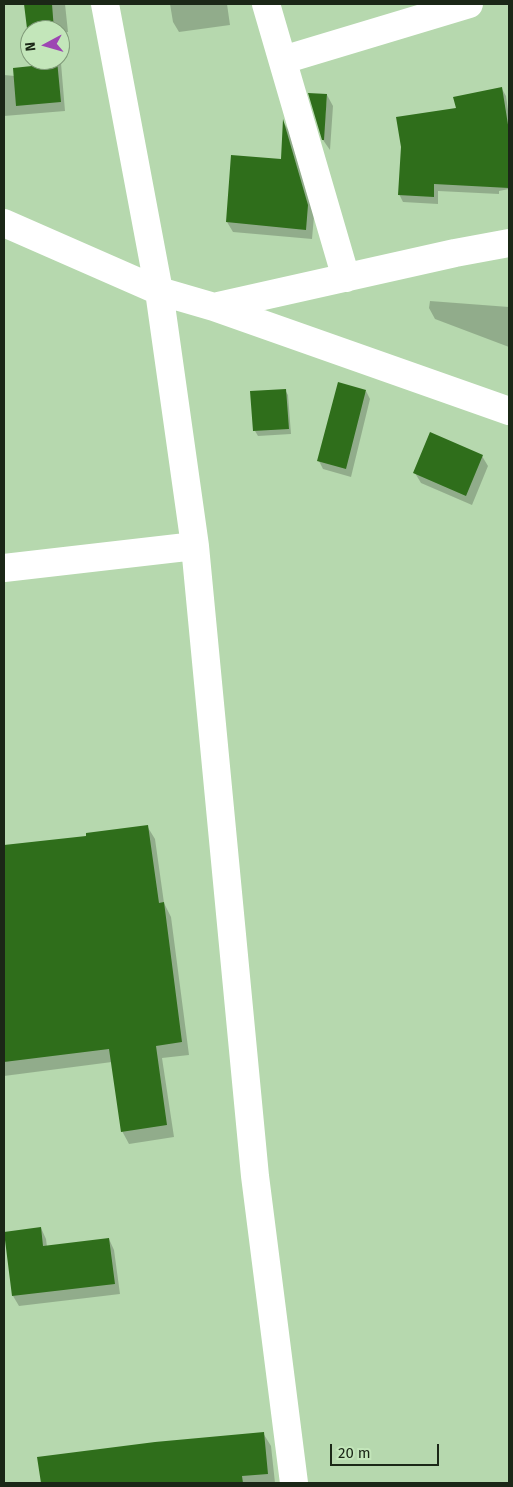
<!DOCTYPE html>
<html>
<head>
<meta charset="utf-8">
<style>
  body { margin:0 }
  #map { position:relative; width:513px; height:1487px; overflow:hidden; background:#b6d8ae; font-family:"Fira Sans",sans-serif }
  canvas { display:block }
  .frame { position:absolute; inset:0; border:5px solid #1b2717; pointer-events:none }
  .north { position:absolute; left:20px; top:20px; width:50px; height:50px; box-sizing:border-box; background:#c3e6ba; border:1px solid #809a79; border-radius:50%; rotate:264deg; font-size:14px; font-weight:700; line-height:20px; text-align:center; color:#1b2717 }
  .north::after { content:''; display:block; margin:auto; width:18px; height:22px; background:#9d46b3; clip-path:polygon(50% 0,100% 100%,50% 72%,0 100%) }
  .scale { position:absolute; left:330px; top:1444px; width:109px; height:22px; box-sizing:border-box; border:2px solid #1b2717; border-top:0; padding-left:6px; font-size:15px; line-height:18px; white-space:nowrap; color:#1b2717; -webkit-text-stroke:4px #c3e6ba; paint-order:stroke }
</style>
</head>
<body>
<div id="map">
<canvas width="513" height="1487"></canvas>
<div class="frame"></div>
<div class="north">N</div>
<div class="scale">20 m</div>
</div>
<script>
const ctx = document.querySelector('canvas').getContext('2d');
ctx.lineJoin = 'round';
function fill(path, color) {
  ctx.fillStyle = color;
  ctx.fill(path, 'evenodd');
}
function strokePath(path, color, width, dash) {
  ctx.strokeStyle = color;
  ctx.lineWidth = width;
  ctx.lineCap = dash ? 'butt' : 'round';
  ctx.setLineDash(dash || []);
  ctx.stroke(path);
}
const shadow = new Path2D(`
  M 25,4 L 65,4 L 68,32 L 60,33 L 60,30 L 30,30 L 30,42 Z
  M 170,4 L 227,4 L 230,25 L 179,32 L 173,22 Z
  M 60,51 L 65,111 L 4,116 L 4,75 L 15,76 L 33,67 L 32,60 L 60,60 Z
  M 502,89 L 506,96 L 509,117 L 509,189 L 499,191 L 499,194 L 438,191 L 438,204 L 403,202 L 399,194 L 457,109 Z
  M 327,95 L 333,106 L 330,150 L 323,140 Z
  M 284,123 L 289,131 L 314,216 L 312,239 L 233,232 L 227,222 L 282,160 Z
  M 430,301 L 509,307 L 509,347 L 435,319 L 429,308 Z
  M 285,390 L 288,395 L 291,434 L 258,436 L 255,431 Z
  M 366,391 L 370,399 L 351,477 L 323,469 L 319,461 Z
  M 482,456 L 488,466 L 472,505 L 421,483 L 415,473 Z
  M 147,826 L 155,839 L 164,903 L 171,917 L 189,1055 L 162,1058 L 174,1137 L 129,1144 L 122,1131 L 112,1062 L 4,1076 L 4,847 L 87,837 Z
  M 41,1228 L 46,1239 L 47,1247 L 109,1239 L 114,1250 L 120,1294 L 19,1306 L 13,1296 L 5,1233 Z
  M 263,1433 L 271,1446 L 275,1483 L 42,1483 L 39,1458 Z`);
const building = new Path2D(`
  M 24,4 L 52,4 L 54,30 L 30,30 L 30,53 Z
  M 31,60 L 57,60 L 61,102 L 16,106 L 13,68 L 32,66 Z
  M 502,87 L 509,131 L 509,188 L 434,184 L 434,197 L 398,195 L 401,147 L 396,117 L 456,108 L 453,97 Z
  M 308,93 L 327,94 L 324,140 L 322,140 Z
  M 283,119 L 308,205 L 306,230 L 226,222 L 231,155 L 281,159 Z
  M 338,382 L 366,390 L 346,469 L 317,461 Z
  M 286,389 L 289,429 L 253,431 L 250,391 Z
  M 430,432 L 483,455 L 466,496 L 413,473 Z
  M 148,825 L 159,903 L 164,902 L 182,1042 L 156,1046 L 167,1125 L 121,1132 L 109,1049 L 4,1062 L 4,845 L 86,836 L 86,833 Z
  M 41,1227 L 43,1246 L 109,1238 L 115,1284 L 12,1296 L 4,1232 Z
  M 264,1432 L 268,1474 L 242,1476 L 243,1483 L 41,1483 L 37,1457 L 155,1442 Z`);
const street = new Path2D(`
  M 105,4 L 159,291 L 195,546 L 255,1176 L 294,1483
  M 266,4 L 346,278
  M 283,60 L 469,4
  M 4,223 L 159,291 L 214,307 L 509,411
  M 214,307 L 455,253 L 509,243
  M 4,568 L 195,546`);
fill(shadow, '#0003');
fill(building, '#2f6e1b');
strokePath(street, '#fff', 28);
</script>
</body>
</html>
